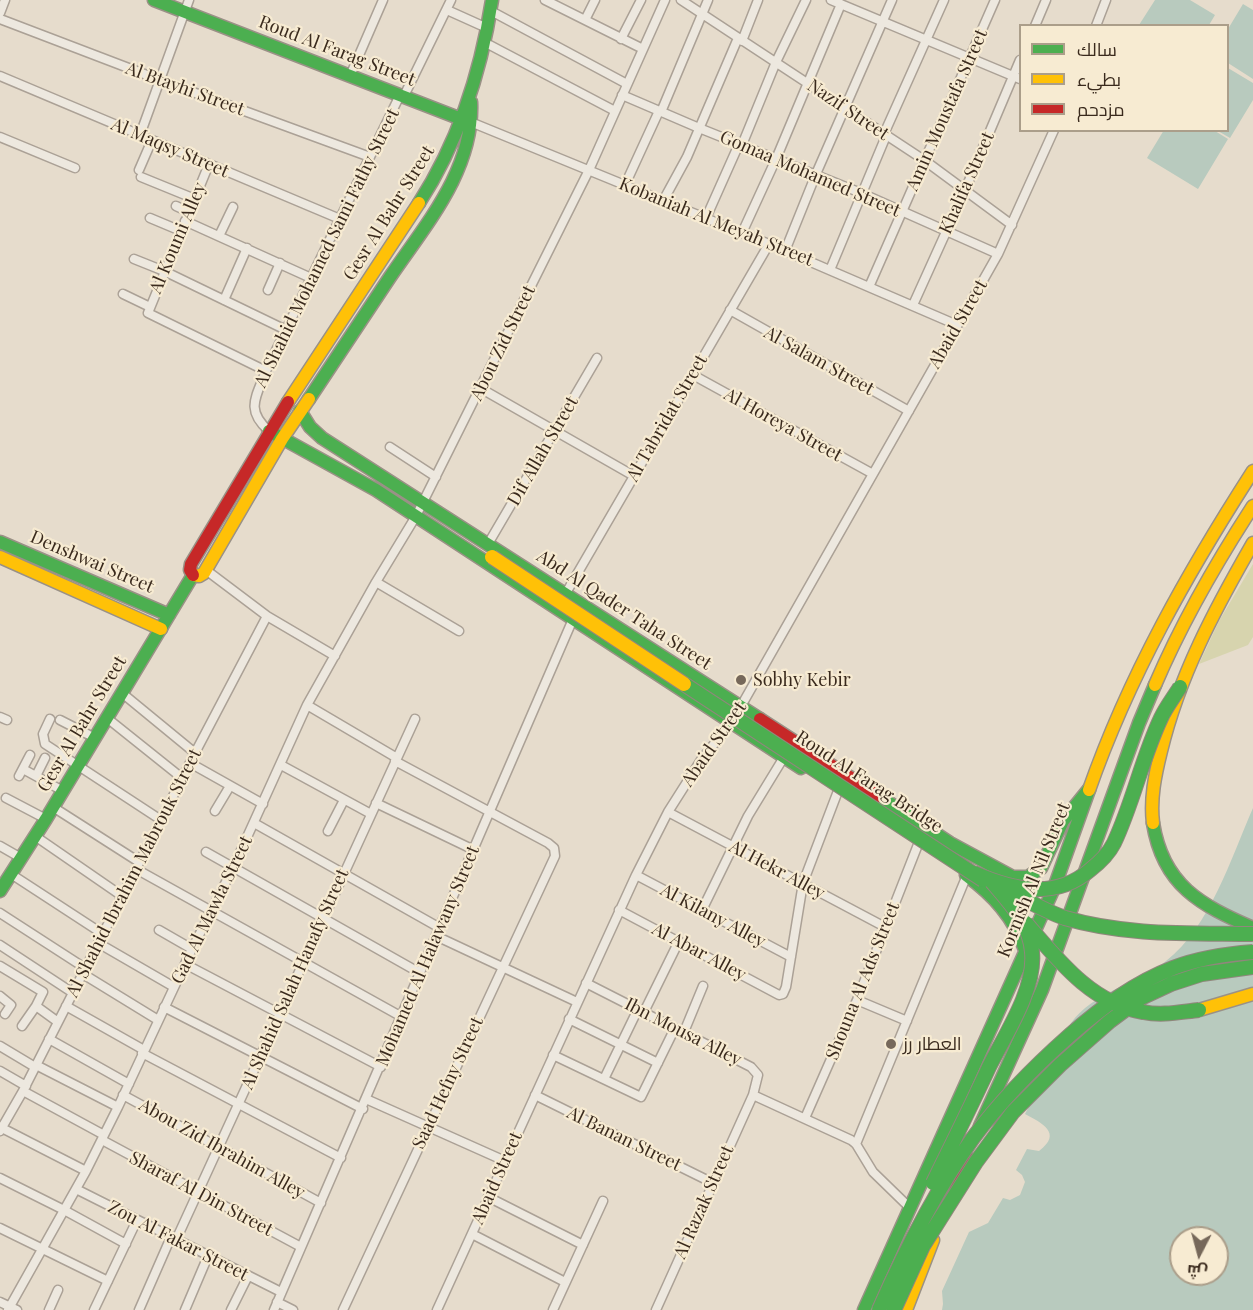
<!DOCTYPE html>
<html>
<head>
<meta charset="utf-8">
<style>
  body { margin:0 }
  #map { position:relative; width:1253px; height:1310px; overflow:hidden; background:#e6dccc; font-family:"Playfair Display",Cairo,serif }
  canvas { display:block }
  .legend { position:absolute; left:1019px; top:24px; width:210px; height:108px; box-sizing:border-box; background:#f7ebd2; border:2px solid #ab9e8a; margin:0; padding:8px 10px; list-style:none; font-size:18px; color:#3a2a1d }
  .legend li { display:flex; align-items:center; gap:12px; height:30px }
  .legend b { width:30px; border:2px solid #ab9e8a }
  .north { position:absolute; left:1169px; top:1226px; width:60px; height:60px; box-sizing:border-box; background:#f7ebd2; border:2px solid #ab9e8a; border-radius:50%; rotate:186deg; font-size:16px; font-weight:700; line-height:24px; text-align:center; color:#3a2a1d }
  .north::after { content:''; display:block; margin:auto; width:21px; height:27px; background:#76685a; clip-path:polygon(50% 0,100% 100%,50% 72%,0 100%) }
</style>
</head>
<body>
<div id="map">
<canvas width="1253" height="1310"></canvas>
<ul class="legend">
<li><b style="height:8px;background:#4caf50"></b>سالك</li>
<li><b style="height:8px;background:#ffc107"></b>بطيء</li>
<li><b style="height:8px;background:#c62828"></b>مزدحم</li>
</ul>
<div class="north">ش</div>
</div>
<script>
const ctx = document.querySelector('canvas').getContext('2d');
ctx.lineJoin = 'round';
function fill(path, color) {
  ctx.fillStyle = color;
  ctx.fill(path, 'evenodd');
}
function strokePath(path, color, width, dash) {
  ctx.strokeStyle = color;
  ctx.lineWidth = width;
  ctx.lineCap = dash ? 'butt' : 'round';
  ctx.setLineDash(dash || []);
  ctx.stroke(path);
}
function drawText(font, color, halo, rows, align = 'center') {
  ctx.font = font + ' "Playfair Display",Cairo,serif';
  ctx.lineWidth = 4.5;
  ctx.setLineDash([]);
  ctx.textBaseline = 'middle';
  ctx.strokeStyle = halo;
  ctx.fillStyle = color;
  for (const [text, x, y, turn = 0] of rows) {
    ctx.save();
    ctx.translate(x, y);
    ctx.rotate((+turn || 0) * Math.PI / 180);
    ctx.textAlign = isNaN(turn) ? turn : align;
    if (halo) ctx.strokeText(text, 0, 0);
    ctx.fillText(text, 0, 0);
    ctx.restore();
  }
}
const green = new Path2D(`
  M 1253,564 L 1253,637 L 1248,645 L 1199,664 L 1219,621 Z`);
const water = new Path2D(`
  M 1155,0 L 1190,0 L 1215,15 L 1209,25 L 1139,25 Z
  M 1243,4 L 1253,10 L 1253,79 L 1228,63 L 1228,29 Z
  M 1228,68 L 1253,83 L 1253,100 L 1230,138 L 1218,131 L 1228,130 Z
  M 1164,130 L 1215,131 L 1228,139 L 1198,189 L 1147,158 Z
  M 1253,808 L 1253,1310 L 942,1310 L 943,1304 L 942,1291 L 969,1232 L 988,1223 L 1003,1198 L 1010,1200 L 1020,1195 L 1025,1182 L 1022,1175 L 1016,1170 L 1027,1149 L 1039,1151 C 1063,1133 1042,1123 1025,1114 L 1071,1023 C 1093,992 1137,984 1166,961 C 1210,927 1231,858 1253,808 ZM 1181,1238 L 1217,1238 L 1217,1274 L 1181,1274 Z`);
const street = new Path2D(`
  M 545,0 L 643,49
  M 681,0 L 924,160 L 1012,225
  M 831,0 L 1020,79
  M 447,10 L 487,28
  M 491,11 L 627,84
  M 0,13 L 5,0
  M 0,19 L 160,80 L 370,157
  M 585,20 L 595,0
  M 1035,26 L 1046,0
  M 1096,26 L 1106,0
  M 621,39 L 641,0
  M 742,41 L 758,0
  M 484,42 L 615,111
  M 0,76 L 340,219
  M 350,76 L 383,0
  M 622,95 L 699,128 L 861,193 L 998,254
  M 404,96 L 451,0
  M 661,112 L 708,0
  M 473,123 L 769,244 L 957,325
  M 884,134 L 944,0
  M 140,135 L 189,0
  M 0,137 L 75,168
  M 742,145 L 776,62 L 806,0
  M 209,164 L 148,313 L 266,371
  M 139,170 L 152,140
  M 141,177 L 195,199
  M 625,185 L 659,111
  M 663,201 L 687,157 L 738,38
  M 176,206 L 189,212
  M 150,218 L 181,231
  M 706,218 L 739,144
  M 185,221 L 311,278
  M 742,233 L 776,159 L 841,4
  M 219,236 L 233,207
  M 785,251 L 816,174 L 892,0
  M 134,259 L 164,271 L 286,330
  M 830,270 L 886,136
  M 869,287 L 995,0
  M 268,290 L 280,263
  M 123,294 L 150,307
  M 224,300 L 247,248
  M 913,305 L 965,190 L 1020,60
  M 730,310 L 909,411
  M 693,375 L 873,474
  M 480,388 L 634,476
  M 269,431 C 245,410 256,397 266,371 L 400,95
  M 390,447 L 436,477
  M 488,544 L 597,358
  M 206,570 L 267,616 L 335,656
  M 376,582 L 459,631
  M 566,593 L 769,244
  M 122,693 L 195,753
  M 307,705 L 397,758
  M 740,708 L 998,254 L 1054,130
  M 0,717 L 7,720
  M 107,718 L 182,778
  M 50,719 L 43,734 L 45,744 L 161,820
  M 60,720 L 95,738
  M 190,763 L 263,804
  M 281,765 L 371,814
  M 23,769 L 63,791
  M 19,776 L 30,755
  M 36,776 L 45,758
  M 6,798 L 46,819
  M 376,803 L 474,850
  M 53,807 L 139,862
  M 215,811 L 230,786
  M 668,812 L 885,927
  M 254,823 L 440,928
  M 328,831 L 344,800
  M 35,836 L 122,896
  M 0,846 L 21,858
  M 206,852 L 420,973
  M 136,869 L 402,1017
  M 11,874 L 103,934
  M 636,875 L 791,957
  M 619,910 L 779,995 L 783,994 L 786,987 L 803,883 L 838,791
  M 702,910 L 748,816 L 784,757
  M 0,913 L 85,968
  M 159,930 L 192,949
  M 436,936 L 577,1002
  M 98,943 L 174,987
  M 0,945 L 73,993
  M 185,964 L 381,1067
  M 0,966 L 43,992 L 36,1006 L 58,1022
  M 83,974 L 158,1020
  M 586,983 L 751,1067 L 758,1075 L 753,1095 L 656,1310
  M 0,996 L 11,1005 L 5,1014
  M 857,1000 L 907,1021
  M 66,1006 L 144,1050
  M 164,1007 L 363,1109
  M 644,1012 L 679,941
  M 569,1019 L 658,1063
  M 22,1026 L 36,1006
  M 684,1032 L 703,986
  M 49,1039 L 129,1084
  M 0,1046 L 35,1067
  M 142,1053 L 341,1158
  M 553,1055 L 641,1097 L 675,1028
  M 36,1065 L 118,1107
  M 0,1071 L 26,1086
  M 604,1079 L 638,1009
  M 23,1091 L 104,1135
  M 123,1095 L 321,1203
  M 535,1095 L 713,1183
  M 753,1095 L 851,1140 L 856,1144 L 873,1172 L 909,1207
  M 366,1099 L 505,1161
  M 805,1118 L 857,1000 L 919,842
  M 0,1127 L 86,1171
  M 0,1131 L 23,1091 L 195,753 L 267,616
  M 102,1140 L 301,1247
  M 856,1144 L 967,875
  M 0,1178 L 64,1210 L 126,1244
  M 76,1189 L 281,1292
  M 488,1197 L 583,1245
  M 0,1228 L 108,1281
  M 472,1234 L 565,1282
  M 176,1240 L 415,719
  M 0,1302 L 17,1310
  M 277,1302 L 293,1310
  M 8,1310 L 86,1171 L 118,1107 L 192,949 L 233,868 L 307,705 L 376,582 L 416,516 L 589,170 L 665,0
  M 49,1310 L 58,1290
  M 94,1310 L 137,1220
  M 139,1310 L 171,1237
  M 185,1310 L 208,1256
  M 231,1310 L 248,1276
  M 274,1310 L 573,619
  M 343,1310 L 555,856 L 554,848 L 548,843 L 395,761
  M 437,1310 L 636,875 L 668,812 L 701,760 L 732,722
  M 553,1310 L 603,1201`);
const fast = new Path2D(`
  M 154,0 L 469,122
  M 419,203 C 459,141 481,72 492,0
  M 309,399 C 336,359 363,318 390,277 C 426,224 474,170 471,102
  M 300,411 L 310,427 L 322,438 L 760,719
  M 269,431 L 376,490 L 801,768
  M 0,542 L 169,615
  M 879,796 L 950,843 L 1013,877 L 1028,877 L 1041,868 L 1063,821 L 1089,789
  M 1153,823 C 1163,886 1201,905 1253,928
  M 966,875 C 993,895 1014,917 1025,950
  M 0,891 L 46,819 L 193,575
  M 980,1126 L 1042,990 L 1139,723 L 1155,685
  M 864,1310 L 1054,888 L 1089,790`);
const slow = new Path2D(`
  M 288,402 L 419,203
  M 0,557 L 161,629
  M 193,575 L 199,576 L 204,573 L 282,439 L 309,399
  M 1155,685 C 1182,622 1216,563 1253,506
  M 1089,790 C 1129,676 1188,572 1253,471
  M 1153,823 C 1150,799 1155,775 1161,751 C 1179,676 1215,609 1253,543
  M 1199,1010 L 1253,994
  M 906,1310 L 933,1240`);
const jam = new Path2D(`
  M 193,575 L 190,570 L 191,564 L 288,402
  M 760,719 L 879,796
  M 947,1200 L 966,1156`);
const fastBridge = new Path2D(`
  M 684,684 L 983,880
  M 974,873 C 1013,890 1055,900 1090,870 C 1099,863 1109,853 1114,843 C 1133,803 1142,758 1161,718 C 1166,707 1174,697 1180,687
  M 1003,888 C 1023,898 1044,911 1065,918 C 1126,936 1190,933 1253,934
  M 1026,923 C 1058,960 1092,1004 1143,1012 C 1162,1016 1180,1012 1199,1010
  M 933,1183 C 952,1144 971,1106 989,1067 C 1005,1035 1036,989 1032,952 C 1030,924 1010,903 992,882
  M 879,1310 C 905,1251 935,1191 973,1138 C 1001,1100 1035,1066 1070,1035 C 1101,1008 1134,983 1173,968 C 1199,958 1226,954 1253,952
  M 894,1310 L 923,1246 L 976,1162 L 1013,1112 L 1060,1065 L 1110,1021 L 1141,998 L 1171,984 L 1202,974 L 1253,967`);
const slowBridge = new Path2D(`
  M 492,557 L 684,684`);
const markers = [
  [741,680,6,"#76685a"],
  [891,1044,6,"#76685a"]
];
const streetNames = [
  ["Roud Al Farag Street",337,51,21],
  ["Al Btayhi Street",185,89,20],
  ["Nazif Street",848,110,34],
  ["Amin Moustafa Street",947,110,-66],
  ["Al Maqsy Street",170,148,23],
  ["Gomaa Mohamed Street",810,174,23],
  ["Khalifa Street",967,183,-66],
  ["Gesr Al Bahr Street",389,213,-58],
  ["Kobaniah Al Meyah Street",716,222,22],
  ["Al Koumi Alley",178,238,-67],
  ["Al Shahid Mohamed Sami Fathy Street",327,248,-64],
  ["Abaid Street",958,324,-60],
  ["Abou Zid Street",503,343,-64],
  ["Al Salam Street",819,361,29],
  ["Al Tabridat Street",667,418,-60],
  ["Al Horeya Street",783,425,29],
  ["Dif Allah Street",543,451,-60],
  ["Denshwai Street",92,562,23],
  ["Abd Al Qader Taha Street",624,610,33],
  ["Gesr Al Bahr Street",82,724,-59],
  ["Abaid Street",714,744,-55],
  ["Roud Al Farag Bridge",869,782,33],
  ["Al Hekr Alley",777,870,28],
  ["Al Shahid Ibrahim Mabrouk Street",134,873,-63],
  ["Kornish Al Nil Street",1034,880,-68],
  ["Gad Al Mawla Street",212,910,-64],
  ["Al Kilany Alley",713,916,28],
  ["Al Abar Alley",699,952,28],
  ["Mohamed Al Halawany Street",428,956,-67],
  ["Al Shahid Salah Hanafy Street",295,979,-66],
  ["Shouna Al Ads Street",863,981,-68],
  ["Ibn Mousa Alley",683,1032,27],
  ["Saad Hefny Street",448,1083,-65],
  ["Al Banan Street",624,1139,26],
  ["Abou Zid Ibrahim Alley",222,1149,29],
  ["Abaid Street",497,1178,-66],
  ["Sharaf Al Din Street",201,1194,28],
  ["Al Razak Street",704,1202,-66],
  ["Zou Al Fakar Street",178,1241,27]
];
const poiNames = [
  ["Sobhy Kebir",753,680],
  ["العطار رز",903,1044]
];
fill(green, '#d7d4ae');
fill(water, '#b8cabe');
strokePath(street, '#aba196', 11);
strokePath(fast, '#9a9186', 15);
strokePath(slow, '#9a9186', 15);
strokePath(jam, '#9a9186', 15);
strokePath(street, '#ede8df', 8);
strokePath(fast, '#4caf50', 12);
strokePath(slow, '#ffc107', 12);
strokePath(jam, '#c62828', 12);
strokePath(fastBridge, '#90877c', 16, []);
strokePath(slowBridge, '#90877c', 16, []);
strokePath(fastBridge, '#4caf50', 14);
strokePath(slowBridge, '#ffc107', 14);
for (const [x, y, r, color] of markers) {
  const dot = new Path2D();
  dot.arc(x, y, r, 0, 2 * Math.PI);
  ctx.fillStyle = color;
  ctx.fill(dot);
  strokePath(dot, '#f7ebd2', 2);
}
drawText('18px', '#3a2a1d', '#f7ebd2', streetNames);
drawText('18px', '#3a2a1d', '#f7ebd2', poiNames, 'left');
</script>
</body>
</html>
